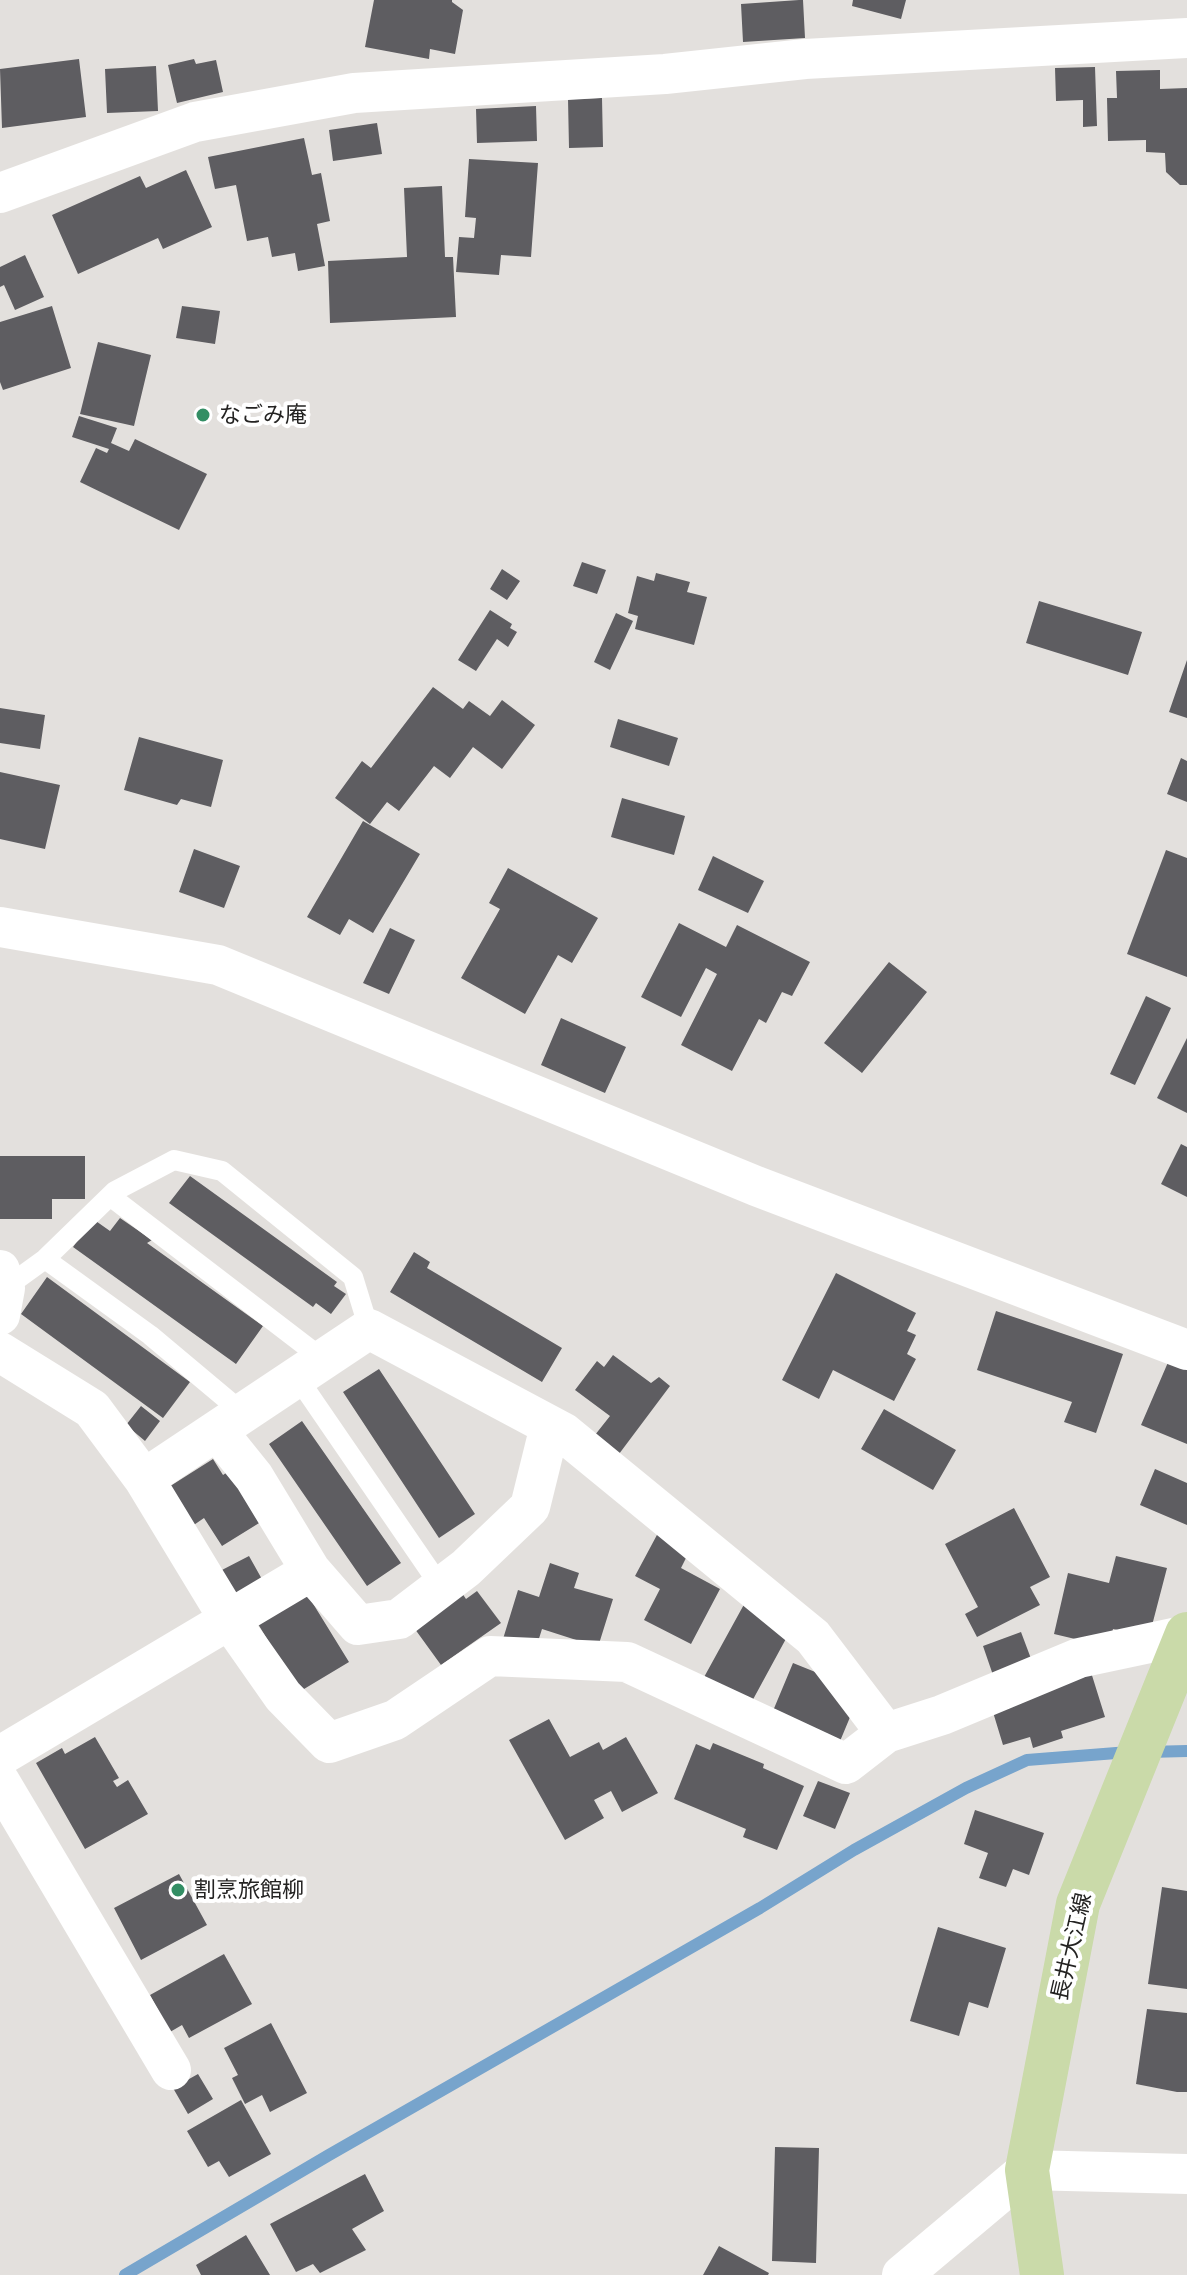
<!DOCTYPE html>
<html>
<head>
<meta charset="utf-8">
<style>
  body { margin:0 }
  canvas { display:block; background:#e3e0dd }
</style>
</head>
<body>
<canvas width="1187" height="2275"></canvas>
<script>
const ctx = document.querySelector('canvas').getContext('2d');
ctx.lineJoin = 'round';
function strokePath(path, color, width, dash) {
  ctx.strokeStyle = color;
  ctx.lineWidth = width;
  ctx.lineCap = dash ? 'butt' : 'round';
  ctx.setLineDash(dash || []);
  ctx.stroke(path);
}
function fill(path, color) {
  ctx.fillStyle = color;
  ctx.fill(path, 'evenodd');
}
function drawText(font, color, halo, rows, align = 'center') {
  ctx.font = font + ' Mulish,"Noto Sans JP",sans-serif';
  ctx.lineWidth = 8;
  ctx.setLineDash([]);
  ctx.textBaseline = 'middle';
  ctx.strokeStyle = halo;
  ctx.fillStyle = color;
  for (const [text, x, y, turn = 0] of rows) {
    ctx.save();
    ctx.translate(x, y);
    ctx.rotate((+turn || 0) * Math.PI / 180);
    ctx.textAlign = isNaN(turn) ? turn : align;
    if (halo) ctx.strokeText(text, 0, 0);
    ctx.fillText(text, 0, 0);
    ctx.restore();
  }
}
const stream = new Path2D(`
  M 1147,1752 L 1187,1751
  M 125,2275 L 329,2155 L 760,1908 L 854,1850 L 966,1788 L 1027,1760 L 1129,1752`);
const building = new Path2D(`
  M 374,0 L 452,0 L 452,2 L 463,10 L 455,54 L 430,49 L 429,59 L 365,47 Z
  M 799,0 L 803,0 L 805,38 L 743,42 L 741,4 Z
  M 853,0 L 906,0 L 901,19 L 852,6 Z
  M 79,59 L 86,117 L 2,128 L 0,69 Z
  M 194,59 L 196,64 L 216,60 L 223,92 L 177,103 L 168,65 Z
  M 156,66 L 158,111 L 107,113 L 105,69 Z
  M 1095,67 L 1097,126 L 1083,127 L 1083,100 L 1056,101 L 1055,68 Z
  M 1160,70 L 1160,89 L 1187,88 L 1187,185 L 1180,185 L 1166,172 L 1165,153 L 1146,152 L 1146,140 L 1108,141 L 1107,98 L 1117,98 L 1116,71 Z
  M 602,98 L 603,147 L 569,148 L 568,99 Z
  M 536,106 L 537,141 L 477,143 L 476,109 Z
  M 377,123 L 382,154 L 333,161 L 329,130 Z
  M 304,138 L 312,175 L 321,173 L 330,221 L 317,224 L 325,266 L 298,271 L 295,253 L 272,257 L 268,237 L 247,241 L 236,185 L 215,189 L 208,157 Z
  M 469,159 L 538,163 L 531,257 L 501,255 L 499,275 L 456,272 L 459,237 L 474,238 L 476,218 L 465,217 Z
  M 186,170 L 212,227 L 163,249 L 158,238 L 78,274 L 52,215 L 140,176 L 146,188 Z
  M 442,186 L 445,257 L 453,257 L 456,317 L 330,323 L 328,261 L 407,257 L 404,188 Z
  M 25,255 L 44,297 L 15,310 L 4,285 L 0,287 L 0,267 Z
  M 52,306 L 71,368 L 3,390 L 0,382 L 0,322 Z
  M 182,306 L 220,311 L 215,344 L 176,338 Z
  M 98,342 L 151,355 L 134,426 L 80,414 Z
  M 79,416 L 117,428 L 111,443 L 129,451 L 135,439 L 207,474 L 179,530 L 80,482 L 96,448 L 107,453 L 109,449 L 72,437 Z
  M 582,562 L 606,570 L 597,594 L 573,586 Z
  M 502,569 L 520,581 L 507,600 L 490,589 Z
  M 656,573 L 690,582 L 687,592 L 707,597 L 694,645 L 635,629 L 638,616 L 628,613 L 637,576 L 654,581 Z
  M 1039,601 L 1142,632 L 1128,675 L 1026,643 Z
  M 490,610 L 512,624 L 510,628 L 517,632 L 508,647 L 497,639 L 476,671 L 458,660 Z
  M 616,613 L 633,621 L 610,670 L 594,662 Z
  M 1187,660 L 1187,718 L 1169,712 Z
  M 433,687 L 463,709 L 469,701 L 490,716 L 502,700 L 535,725 L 502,769 L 473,747 L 450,778 L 434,766 L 399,811 L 387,802 L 370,824 L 335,798 L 362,761 L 371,768 Z
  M 0,708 L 45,715 L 40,749 L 0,743 Z
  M 618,719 L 678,738 L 669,766 L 610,747 Z
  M 139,737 L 223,760 L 211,807 L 181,799 L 177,805 L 124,790 Z
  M 1181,758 L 1187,761 L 1187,802 L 1167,794 Z
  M 0,772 L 60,785 L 45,849 L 0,839 Z
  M 622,798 L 685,816 L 674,855 L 611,837 Z
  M 363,821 L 420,854 L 373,933 L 349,919 L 340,935 L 307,917 Z
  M 194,849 L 240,866 L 224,908 L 179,892 Z
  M 1166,850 L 1187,858 L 1187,977 L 1127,954 Z
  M 713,856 L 764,881 L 748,913 L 698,890 Z
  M 508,868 L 598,918 L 572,963 L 558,955 L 525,1014 L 461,978 L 500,909 L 489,903 Z
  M 679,923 L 726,947 L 737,925 L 810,962 L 792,996 L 782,992 L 766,1023 L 759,1019 L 732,1071 L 681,1045 L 717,974 L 706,968 L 681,1017 L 641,997 Z
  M 390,928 L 415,940 L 389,994 L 363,983 Z
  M 889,962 L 927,992 L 862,1073 L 824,1043 Z
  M 1146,996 L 1171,1008 L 1135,1085 L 1110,1074 Z
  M 561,1018 L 626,1047 L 605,1093 L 541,1065 Z
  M 1187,1038 L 1187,1113 L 1157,1098 Z
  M 1181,1144 L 1187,1147 L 1187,1197 L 1161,1184 Z
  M 0,1156 L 85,1156 L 85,1199 L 52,1199 L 52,1219 L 0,1219 Z
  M 190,1176 L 337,1282 L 334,1286 L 346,1294 L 331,1314 L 316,1303 L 313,1307 L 169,1203 Z
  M 120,1218 L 152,1240 L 147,1243 L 263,1326 L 236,1364 L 73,1247 L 93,1219 L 110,1231 Z
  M 414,1252 L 430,1262 L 427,1268 L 562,1348 L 542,1382 L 390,1292 Z
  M 836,1273 L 916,1313 L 907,1331 L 916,1335 L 907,1354 L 916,1359 L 894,1401 L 833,1370 L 819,1399 L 782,1380 Z
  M 47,1277 L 190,1382 L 163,1418 L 21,1314 Z
  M 996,1311 L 1123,1354 L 1096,1433 L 1064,1422 L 1072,1402 L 977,1370 Z
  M 613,1355 L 651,1383 L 659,1377 L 670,1386 L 616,1458 L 591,1440 L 610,1416 L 575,1390 L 597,1361 L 604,1367 Z
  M 1169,1360 L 1187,1368 L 1187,1444 L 1141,1425 Z
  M 379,1369 L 475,1514 L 439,1538 L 343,1392 Z
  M 141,1406 L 160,1421 L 145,1441 L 126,1425 Z
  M 884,1409 L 956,1450 L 933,1490 L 861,1449 Z
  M 302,1421 L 401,1563 L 367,1586 L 269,1444 Z
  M 213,1459 L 223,1475 L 232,1469 L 264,1520 L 222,1546 L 204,1518 L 188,1529 L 164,1490 Z
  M 1155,1469 L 1187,1483 L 1187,1525 L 1140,1505 Z
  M 1014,1508 L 1050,1577 L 1030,1587 L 1040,1605 L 977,1637 L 965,1614 L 978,1607 L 945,1544 Z
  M 658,1533 L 690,1550 L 681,1568 L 720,1589 L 691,1644 L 644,1620 L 660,1589 L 635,1576 Z
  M 249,1556 L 263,1581 L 233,1597 L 220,1571 Z
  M 1116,1556 L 1167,1568 L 1149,1637 L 1113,1629 L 1109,1647 L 1054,1634 L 1068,1573 L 1109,1583 Z
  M 550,1563 L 579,1573 L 574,1588 L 613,1599 L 598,1647 L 542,1629 L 536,1648 L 503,1639 L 518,1590 L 539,1597 Z
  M 304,1589 L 349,1662 L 299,1692 L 255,1619 Z
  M 460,1590 L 466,1599 L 477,1591 L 501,1623 L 441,1665 L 412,1625 Z
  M 747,1599 L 794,1624 L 750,1705 L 703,1679 Z
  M 1021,1632 L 1033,1664 L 994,1678 L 983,1646 Z
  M 793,1663 L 840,1682 L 853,1710 L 838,1746 L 770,1718 Z
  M 1090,1669 L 1105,1717 L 1061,1731 L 1063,1738 L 1033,1748 L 1030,1737 L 1003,1745 L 989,1699 Z
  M 549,1719 L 570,1757 L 599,1742 L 603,1750 L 626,1737 L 658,1793 L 622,1812 L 611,1791 L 594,1800 L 604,1818 L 565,1840 L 509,1740 Z
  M 95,1737 L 119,1778 L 113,1781 L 117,1787 L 128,1780 L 148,1814 L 85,1849 L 36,1763 L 62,1748 L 65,1754 Z
  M 713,1743 L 764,1764 L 763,1768 L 804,1786 L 777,1850 L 743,1837 L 746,1829 L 674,1799 L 696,1744 L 710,1750 Z
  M 818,1781 L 850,1793 L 835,1829 L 803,1816 Z
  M 975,1810 L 1044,1833 L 1029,1875 L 1013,1869 L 1006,1887 L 979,1878 L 988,1853 L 964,1844 Z
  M 179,1874 L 207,1925 L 141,1960 L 114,1908 Z
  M 1162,1887 L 1187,1891 L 1187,1989 L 1148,1984 Z
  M 938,1927 L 1006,1948 L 988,2008 L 969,2002 L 959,2036 L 910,2021 Z
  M 224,1954 L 252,2004 L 189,2038 L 182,2025 L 170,2032 L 150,1995 Z
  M 1147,2009 L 1187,2013 L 1187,2092 L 1177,2092 L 1136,2084 Z
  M 271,2023 L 307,2093 L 270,2112 L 262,2095 L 245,2104 L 232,2078 L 238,2075 L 224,2048 Z
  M 198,2074 L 213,2099 L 188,2114 L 173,2088 Z
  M 241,2100 L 271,2154 L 229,2177 L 219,2161 L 208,2167 L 187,2131 Z
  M 775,2147 L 819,2148 L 816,2263 L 772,2261 Z
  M 365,2174 L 384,2211 L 352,2229 L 366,2250 L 320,2273 L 313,2264 L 296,2272 L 270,2224 Z
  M 246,2235 L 270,2275 L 201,2275 L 196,2265 Z
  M 719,2246 L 769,2273 L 768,2275 L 703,2275 Z`);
const lane = new Path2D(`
  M 110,1196 L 324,1360
  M 45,1259 L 150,1335 L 243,1413
  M 5,1288 L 45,1259 L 115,1191 L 174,1160 L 222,1171 L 353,1277 L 369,1329
  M 297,1377 L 441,1587`);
const street = new Path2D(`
  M 0,193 L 195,122 L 354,93 L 665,74 L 805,59 L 1187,38
  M 0,927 L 218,965 L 756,1186 L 1187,1350
  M 0,1270 L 5,1288 L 0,1315
  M 0,1352 L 92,1409 L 144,1479 L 229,1619 L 283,1696 L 329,1743 L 395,1720 L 490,1656 L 627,1662 L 846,1764 L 886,1733
  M 217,1431 L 254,1477 L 311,1571 L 358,1625 L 399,1619 L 466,1568 L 530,1507 L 550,1426
  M 144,1479 L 369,1329 L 564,1433 L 813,1637 L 886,1733 L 942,1715 L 1079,1658 L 1187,1635
  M 0,1756 L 311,1571
  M 0,1782 L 171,2070
  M 902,2275 L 1027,2170 L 1187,2174`);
const primary = new Path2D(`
  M 1042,2275 L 1027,2170 L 1078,1904 L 1187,1634`);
const markers = [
  [203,415,8,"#338e64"],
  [178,1890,8,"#338e64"]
];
const poiNames = [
  ["なごみ庵",219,415],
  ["割烹旅館柳",194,1890]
];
const streetNames = [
  ["長井大江線",1072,1947,-77]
];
strokePath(stream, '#77a4cc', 12);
fill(building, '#5e5d61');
strokePath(lane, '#fff', 20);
strokePath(street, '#fff', 40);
strokePath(primary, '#cadaa9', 44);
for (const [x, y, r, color] of markers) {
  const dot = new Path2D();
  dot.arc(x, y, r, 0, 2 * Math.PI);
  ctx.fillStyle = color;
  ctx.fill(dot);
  strokePath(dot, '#fff', 3);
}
drawText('22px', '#242322', '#fff', poiNames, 'left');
drawText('22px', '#242322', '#fff', streetNames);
</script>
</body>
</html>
